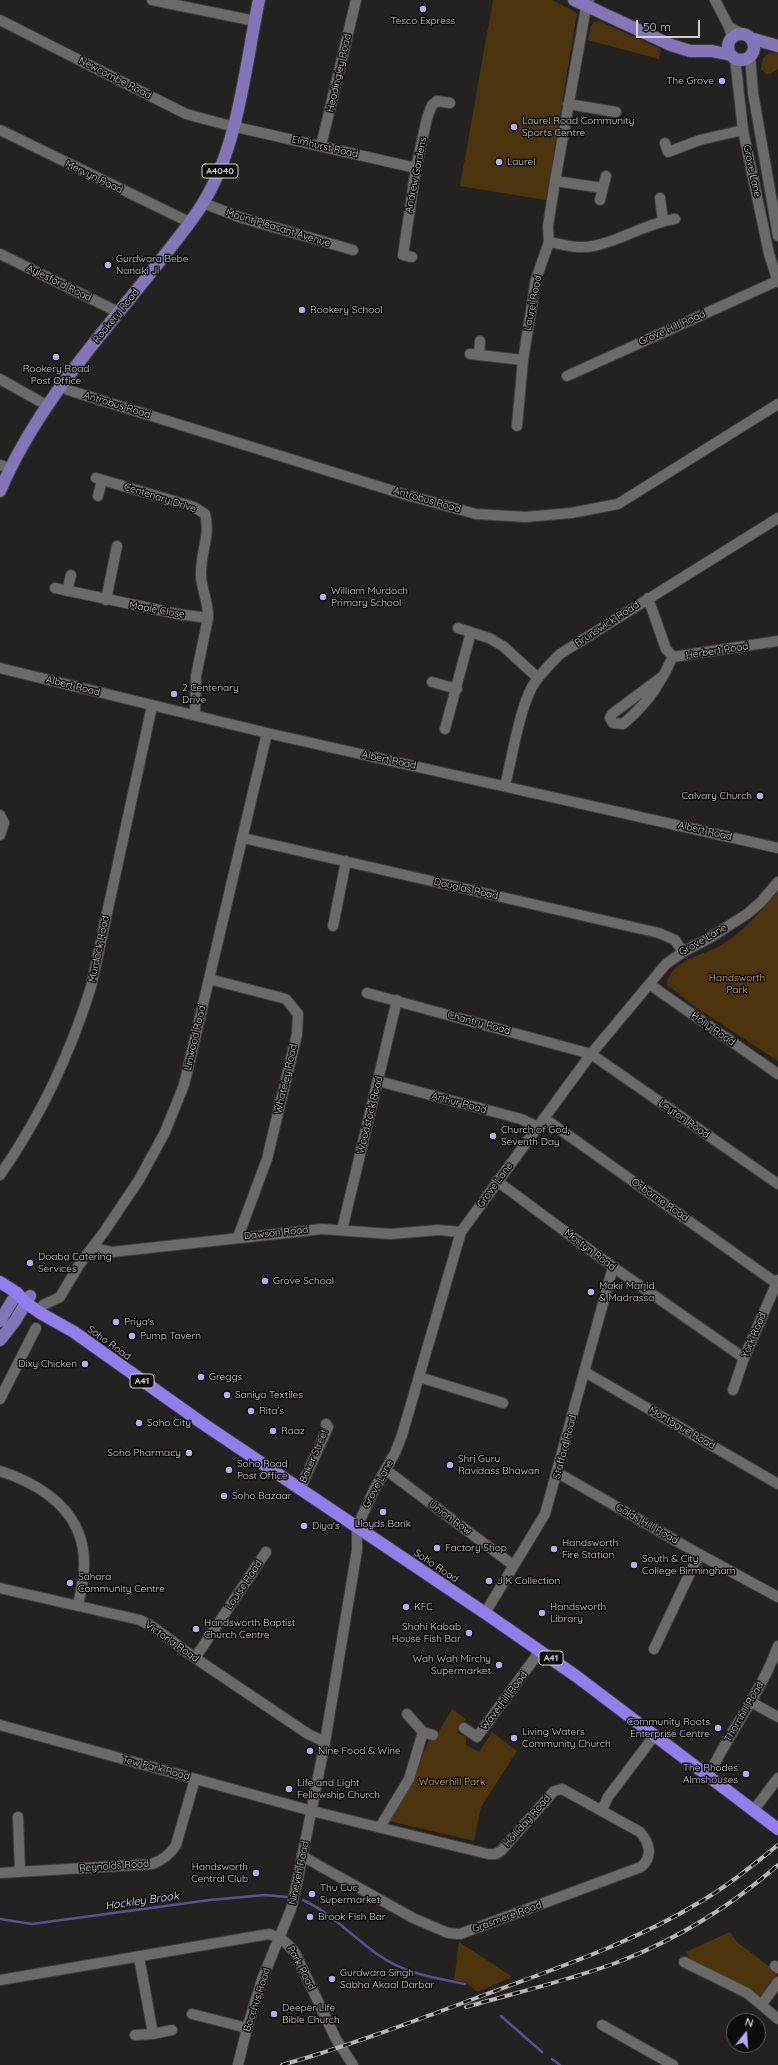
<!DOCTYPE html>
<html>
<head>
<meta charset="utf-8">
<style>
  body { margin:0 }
  #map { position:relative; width:778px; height:2065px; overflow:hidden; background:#242220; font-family:Quicksand,sans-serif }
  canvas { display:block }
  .north { position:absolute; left:726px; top:2013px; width:40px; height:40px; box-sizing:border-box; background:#0c0c0b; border:1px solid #5c5b5a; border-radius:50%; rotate:17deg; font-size:11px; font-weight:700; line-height:16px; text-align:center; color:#d3d2d1 }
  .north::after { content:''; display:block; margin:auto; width:14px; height:18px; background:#b7abf8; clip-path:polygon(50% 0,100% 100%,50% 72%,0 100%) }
  .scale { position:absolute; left:636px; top:20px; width:64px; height:18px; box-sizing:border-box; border:2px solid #d3d2d1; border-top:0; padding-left:5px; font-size:12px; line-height:14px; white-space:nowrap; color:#d3d2d1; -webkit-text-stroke:3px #0c0c0b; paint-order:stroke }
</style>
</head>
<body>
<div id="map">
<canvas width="778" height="2065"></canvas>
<div class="north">N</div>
<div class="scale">50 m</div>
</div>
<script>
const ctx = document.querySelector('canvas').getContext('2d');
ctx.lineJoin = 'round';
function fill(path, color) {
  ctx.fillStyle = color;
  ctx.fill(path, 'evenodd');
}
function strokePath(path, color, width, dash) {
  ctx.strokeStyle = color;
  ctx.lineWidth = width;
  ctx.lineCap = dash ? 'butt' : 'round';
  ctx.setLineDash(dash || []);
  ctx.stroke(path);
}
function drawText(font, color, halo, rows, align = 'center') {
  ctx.font = font + ' Quicksand,sans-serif';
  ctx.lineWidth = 3;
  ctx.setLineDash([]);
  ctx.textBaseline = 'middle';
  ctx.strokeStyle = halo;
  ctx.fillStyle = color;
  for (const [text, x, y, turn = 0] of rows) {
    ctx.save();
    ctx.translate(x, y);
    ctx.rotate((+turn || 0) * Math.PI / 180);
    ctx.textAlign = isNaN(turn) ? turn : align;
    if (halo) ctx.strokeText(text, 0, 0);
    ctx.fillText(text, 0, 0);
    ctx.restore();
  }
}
const green = new Path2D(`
  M 493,0 L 552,0 L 577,13 L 546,200 L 460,186 Z
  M 599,21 L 661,49 L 659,59 L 588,40 L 591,26 L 594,22 Z
  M 778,52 L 778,69 L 770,74 L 766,74 L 761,69 L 763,58 L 769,53 Z
  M 778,889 L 778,1061 L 697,1008 L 667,985 C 668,962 702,955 718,947 C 728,942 738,933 746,926 C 758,915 768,902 778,889 Z
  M 452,1709 L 466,1719 L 457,1733 L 466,1737 L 466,1745 L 479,1752 L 492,1732 L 517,1751 L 481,1807 L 474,1841 L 389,1821 L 413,1778 L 430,1738 L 435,1738 Z
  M 730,1932 L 737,1942 L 778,1973 L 761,1997 L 693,1963 L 686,1952 Z
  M 459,1942 L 511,1976 L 510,1978 L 477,1992 L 467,1983 L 454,1980 Z`);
const stream = new Path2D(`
  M 303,1900 C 331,1913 352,1936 377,1954 C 403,1973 434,1978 465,1984
  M 0,1919 L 32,1924 L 210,1900 L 265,1895 L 287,1897
  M 501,2016 L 542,2052
  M 552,2059 L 560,2065`);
const minor = new Path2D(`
  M 152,0 L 255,21
  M 715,0 L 729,27 L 732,38
  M 0,20 L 186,114 L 227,125 L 416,168
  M 729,27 L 745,35
  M 750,56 L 753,93 L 778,236
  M 735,58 L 743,130 L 769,254 L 778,282
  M 568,104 L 616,112
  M 0,130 L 189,222
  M 665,143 L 668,152 L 700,140 L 743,130
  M 321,146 L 356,0
  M 555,181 L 603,188
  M 660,198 L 663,221
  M 600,200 L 606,176
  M 203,203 L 242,218 L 353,250
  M 549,242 C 563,245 579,249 593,246 C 621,241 646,223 675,219
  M 0,254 L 118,312
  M 412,257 L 403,255 L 416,168 L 427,118 L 432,105 L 437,101 L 450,103
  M 470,354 L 523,360
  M 479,355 L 480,341
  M 567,376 L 777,281
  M 0,379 L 48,406
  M 62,386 L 68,390 L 403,494 L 476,514 L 525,517 L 571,513 L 618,504 L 778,404
  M 517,426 L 523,360 L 531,311 L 536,279 L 549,242 L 548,226 L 555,181 L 585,13 L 589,0
  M 0,465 L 10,468
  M 96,478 L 194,507 L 205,514 C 211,536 200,553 201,575 C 201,589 209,603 208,618 L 196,676 L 195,715
  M 98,496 L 102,480
  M 55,588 L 178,614 L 208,618
  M 67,591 L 71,575
  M 648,598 L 666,649 L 673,657
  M 106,600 L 117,546
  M 458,628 L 489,638 L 503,646 L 538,678
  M 673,657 L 778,641
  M 0,668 L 267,733 L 778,848
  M 663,676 L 612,714 L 610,718 L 613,723 L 623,724 C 639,711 653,694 663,676 C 667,670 669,663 673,657
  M 432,682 L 457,689
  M 445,729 L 471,632
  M 505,786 C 512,758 519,711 532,687 C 539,675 550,664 560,654 L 778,518
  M 0,815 L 4,823 L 0,835
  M 243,838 L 659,933 L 675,940 L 683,952
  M 333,926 L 346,861
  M 209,979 L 286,999 L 298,1014 L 297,1034 L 267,1159 L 238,1237
  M 649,984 L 778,1074
  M 367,993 L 591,1054 L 778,1184
  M 378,1081 L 521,1119 L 538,1127
  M 544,1118 L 776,1283
  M 0,1175 C 40,1118 70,1054 91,987 L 152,706
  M 497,1181 L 613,1267 L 744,1358
  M 342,1230 L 397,1000
  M 94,1246 L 102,1250 L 112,1252 L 322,1229 L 391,1234 L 438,1230 L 461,1232
  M 43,1305 L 60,1297 L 79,1265 L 104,1232 L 139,1180 L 165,1132 L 184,1085 L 267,733
  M 585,1372 L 778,1484
  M 419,1377 L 503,1403
  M 733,1390 L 744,1358 L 778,1280
  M 0,1399 L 36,1328
  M 386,1470 L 513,1565
  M 0,1471 C 45,1486 86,1514 84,1567 C 84,1580 80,1593 78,1606
  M 558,1473 L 699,1554 L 778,1597
  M 300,1489 L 328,1427 L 326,1424
  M 0,1588 L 140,1620 L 153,1627 L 195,1658 L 308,1734 L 325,1742
  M 485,1613 L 545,1514 L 613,1267
  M 654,1649 L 699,1554
  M 195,1658 L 266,1552
  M 751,1702 L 778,1717
  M 407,1714 L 423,1732 L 433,1735
  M 0,1725 L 312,1811 L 488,1854 L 496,1854 L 501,1851 L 554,1791 L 562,1789 L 640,1832 C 650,1843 653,1857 641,1867 L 460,1934 L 448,1933 L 413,1918 L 302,1856
  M 464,1728 L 477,1737 L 540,1651
  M 708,1777 C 729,1732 761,1693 778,1646
  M 602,1810 L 608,1797 L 654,1736
  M 753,1811 L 778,1778
  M 18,1817 L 20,1872
  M 380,1827 L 409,1779 L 423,1732
  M 0,1873 L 152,1864 C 163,1860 170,1855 176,1845 L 195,1779
  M 139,1957 L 153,2034
  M 684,1962 L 747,1993 L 778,2019
  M 775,1966 L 778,1968
  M 0,1980 L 269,1934 C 281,1938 287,1942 295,1953 L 336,2039 L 353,2065
  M 762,2004 L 778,1982
  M 192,2014 L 247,2028
  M 602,2025 L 673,2065
  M 135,2035 L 153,2034 L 172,2030
  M 238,2065 L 247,2028 L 263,1977 L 291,1909 L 297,1883 L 325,1742 L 357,1550 L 357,1527 L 374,1490 L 395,1453 L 402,1435 L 461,1232 L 591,1054 L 666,964 L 683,952 L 708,939 L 747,914 L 761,902 L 778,882`);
const major = new Path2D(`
  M 574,0 L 671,45 L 690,51 L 712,51 L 731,55
  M728 47a13 13 0 1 1 26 0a13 13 0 1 1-26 0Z
  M 750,38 L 778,46
  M 0,491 C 36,406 99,338 156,266 C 172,245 190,225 203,203 C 239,145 245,66 259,0
  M 0,1321 L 17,1293
  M 0,1340 L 15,1321 L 30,1296`);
const highway = new Path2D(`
  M 0,1282 L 17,1293 L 26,1303 L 42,1314 L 74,1332 L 202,1423 L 485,1613 L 576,1676 L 778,1829`);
const rail = new Path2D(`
  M 466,2007 C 518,1992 571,1980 621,1961 C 679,1938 731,1906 778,1865
  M 282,2065 C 348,2046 412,2022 476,1998 C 551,1970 631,1944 700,1902 C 728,1886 753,1865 778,1845`);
const markers = [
  [423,9,4,"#b7abf8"],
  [722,81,4,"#b7abf8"],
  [514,127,4,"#b7abf8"],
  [499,162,4,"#b7abf8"],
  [108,265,4,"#b7abf8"],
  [302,310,4,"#b7abf8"],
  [56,357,4,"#b7abf8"],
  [323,597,4,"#b7abf8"],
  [174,694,4,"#b7abf8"],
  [760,796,4,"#b7abf8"],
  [493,1136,4,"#b7abf8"],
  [30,1263,4,"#b7abf8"],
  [265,1281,4,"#b7abf8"],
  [591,1292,4,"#b7abf8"],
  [116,1322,4,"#b7abf8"],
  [132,1336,4,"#b7abf8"],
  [85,1364,4,"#b7abf8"],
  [201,1377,4,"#b7abf8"],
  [227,1395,4,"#b7abf8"],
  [251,1411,4,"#b7abf8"],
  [139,1423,4,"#b7abf8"],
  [273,1431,4,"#b7abf8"],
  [189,1453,4,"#b7abf8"],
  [450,1465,4,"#b7abf8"],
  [229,1470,4,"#b7abf8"],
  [224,1496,4,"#b7abf8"],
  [383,1512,4,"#b7abf8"],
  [304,1526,4,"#b7abf8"],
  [437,1548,4,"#b7abf8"],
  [554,1549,4,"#b7abf8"],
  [634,1565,4,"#b7abf8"],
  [489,1581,4,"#b7abf8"],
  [70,1583,4,"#b7abf8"],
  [406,1607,4,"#b7abf8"],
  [542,1613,4,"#b7abf8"],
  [196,1629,4,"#b7abf8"],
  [469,1633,4,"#b7abf8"],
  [499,1665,4,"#b7abf8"],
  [718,1728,4,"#b7abf8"],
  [514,1738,4,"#b7abf8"],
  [310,1751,4,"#b7abf8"],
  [746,1774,4,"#b7abf8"],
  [289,1789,4,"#b7abf8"],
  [256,1873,4,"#b7abf8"],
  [312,1894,4,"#b7abf8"],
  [310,1917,4,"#b7abf8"],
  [332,1979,4,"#b7abf8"],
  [274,2014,4,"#b7abf8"]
];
const shields = [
  [220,171,36],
  [142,1381,24],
  [551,1658,24]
];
const shieldNames = [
  ["A4040",220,171],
  ["A41",142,1381],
  ["A41",551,1658]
];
const poiNames = [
  ["Tesco Express",423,21,"center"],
  ["The Grove",714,81,"right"],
  ["Laurel Road Community",522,121],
  ["Sports Centre",522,133],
  ["Laurel",507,162],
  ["Gurdwara Bebe",116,259],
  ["Nanaki Ji",116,271],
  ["Rookery School",310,310],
  ["Rookery Road",56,369,"center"],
  ["Post Office",56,381,"center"],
  ["William Murdoch",331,591],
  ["Primary School",331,603],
  ["2 Centenary",182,688],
  ["Drive",182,700],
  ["Calvary Church",752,796,"right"],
  ["Church of God,",501,1130],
  ["Seventh Day",501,1142],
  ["Doaba Catering",38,1257],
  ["Services",38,1269],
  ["Grove School",273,1281],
  ["Makii Marjid",599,1286],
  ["& Madrassa",599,1298],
  ["Priya's",124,1322],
  ["Pump Tavern",140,1336],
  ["Dixy Chicken",77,1364,"right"],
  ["Greggs",209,1377],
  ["Saniya Textiles",235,1395],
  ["Rita's",259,1411],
  ["Soho City",147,1423],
  ["Raaz",281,1431],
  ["Soho Pharmacy",181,1453,"right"],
  ["Shri Guru",458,1459],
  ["Ravidass Bhawan",458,1471],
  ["Soho Road",237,1464],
  ["Post Office",237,1476],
  ["Soho Bazaar",232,1496],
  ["Lloyds Bank",383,1524,"center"],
  ["Diya's",312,1526],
  ["Handsworth",562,1543],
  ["Fire Station",562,1555],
  ["Factory Shop",445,1548],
  ["South & City",642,1559],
  ["College Birmingham",642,1571],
  ["Sahara",78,1577],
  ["Community Centre",78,1589],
  ["J K Collection",497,1581],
  ["KFC",414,1607],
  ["Handsworth",550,1607],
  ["Library",550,1619],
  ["Handsworth Baptist",204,1623],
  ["Church Centre",204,1635],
  ["Shahi Kabab",461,1627,"right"],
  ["House Fish Bar",461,1639,"right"],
  ["Wah Wah Mirchy",491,1659,"right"],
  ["Supermarket",491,1671,"right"],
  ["Community Roots",710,1722,"right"],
  ["Enterprise Centre",710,1734,"right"],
  ["Living Waters",522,1732],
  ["Community Church",522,1744],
  ["Nine Food & Wine",318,1751],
  ["The Rhodes",738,1768,"right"],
  ["Almshouses",738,1780,"right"],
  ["Life and Light",297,1783],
  ["Fellowship Church",297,1795],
  ["Handsworth",248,1867,"right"],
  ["Central Club",248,1879,"right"],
  ["Thu Cuc",320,1888],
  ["Supermarket",320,1900],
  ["Brook Fish Bar",318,1917],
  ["Gurdwara Singh",340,1973],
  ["Sabha Akaal Darbar",340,1985],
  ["Deeper Life",282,2008],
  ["Bible Church",282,2020]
];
const streetNames = [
  ["Headingley Road",339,73,-77],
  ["Newcombe Road",115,78,27],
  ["Elmhurst Road",325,147,13],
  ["Grove Lane",752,171,78],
  ["Andrew Gardens",416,175,-79],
  ["Mervyn Road",94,177,26],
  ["Mount Pleasant Avenue",278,228,17],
  ["Aylesford Road",59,283,26],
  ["Laurel Road",533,303,-79],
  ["Rookery Road",116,316,-51],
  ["Grove Hill Road",672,328,-24],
  ["Antrobus Road",117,405,17],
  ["Centenary Drive",160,498,18],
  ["Antrobus Road",427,500,16],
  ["Maple Close",157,610,10],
  ["Brunswick Road",607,624,-33],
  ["Herbert Road",717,651,-9],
  ["Albert Road",73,686,14],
  ["Albert Road",389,760,12],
  ["Albert Road",705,831,13],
  ["Douglas Road",466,889,13],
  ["Grove Lane",703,940,-30],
  ["Murdock Road",99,949,-78],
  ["Chantry Road",479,1023,15],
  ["Holly Road",713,1029,35],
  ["Linwood Road",195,1038,-77],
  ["Whateley Road",286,1079,-77],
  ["Arthur Road",459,1103,15],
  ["Woodstock Road",370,1115,-76],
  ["Leyton Road",684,1119,35],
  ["Grove Lane",495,1185,-54],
  ["Osborne Road",660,1200,35],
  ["Dawson Road",276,1233,-6],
  ["Mostyn Road",590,1250,37],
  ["York Road",754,1335,-67],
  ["Soho Road",109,1343,36],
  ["Montague Road",682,1428,30],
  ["Stafford Road",565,1447,-75],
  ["Baker Street",314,1456,-67],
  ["Grove Lane",378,1484,-62],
  ["Union Row",450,1518,36],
  ["Golds Hill Road",647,1524,30],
  ["Soho Road",436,1566,34],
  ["Louise Road",244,1585,-56],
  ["Victoria Road",172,1642,35],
  ["Waverhill Road",504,1701,-53],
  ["Thornhill Road",744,1712,-60],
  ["Tew Park Road",156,1768,15],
  ["Holliday Road",527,1821,-49],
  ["Reynolds Road",114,1866,-4],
  ["Nineveh Road",299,1873,-78],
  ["Grasmere Road",507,1917,-20],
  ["Park Road",301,1968,62],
  ["Bacchus Road",257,2000,-72]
];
const parkNames = [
  ["Handsworth",737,978],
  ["Park",737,990],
  ["Waverhill Park",452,1782]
];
const waterNames = [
  ["Hockley Brook",142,1901,-8]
];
fill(green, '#4c350c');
strokePath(stream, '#5d4d97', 2.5);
strokePath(minor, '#403f3e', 12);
strokePath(major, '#403f3e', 14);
strokePath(highway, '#403f3e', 14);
strokePath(minor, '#6b6a68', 10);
strokePath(major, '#8375b7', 12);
strokePath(highway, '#937cec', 12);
strokePath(rail, '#b7b6b4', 4);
strokePath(rail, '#0c0c0b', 2.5, [8]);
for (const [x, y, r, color] of markers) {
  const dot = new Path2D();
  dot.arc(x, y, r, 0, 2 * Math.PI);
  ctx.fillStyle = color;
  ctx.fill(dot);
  strokePath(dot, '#0c0c0b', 1.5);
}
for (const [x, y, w] of shields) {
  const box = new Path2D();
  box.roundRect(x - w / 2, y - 7, w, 14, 3);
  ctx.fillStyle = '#0c0c0b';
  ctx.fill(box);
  strokePath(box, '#d3d2d1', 1);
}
drawText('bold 9px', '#d3d2d1', null, shieldNames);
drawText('10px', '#d3d2d1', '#0c0c0b', poiNames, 'left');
drawText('10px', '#d3d2d1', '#0c0c0b', streetNames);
drawText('10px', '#f3b440', '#0c0c0b', parkNames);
drawText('italic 11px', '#e2dff5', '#0c0c0b', waterNames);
</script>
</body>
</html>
